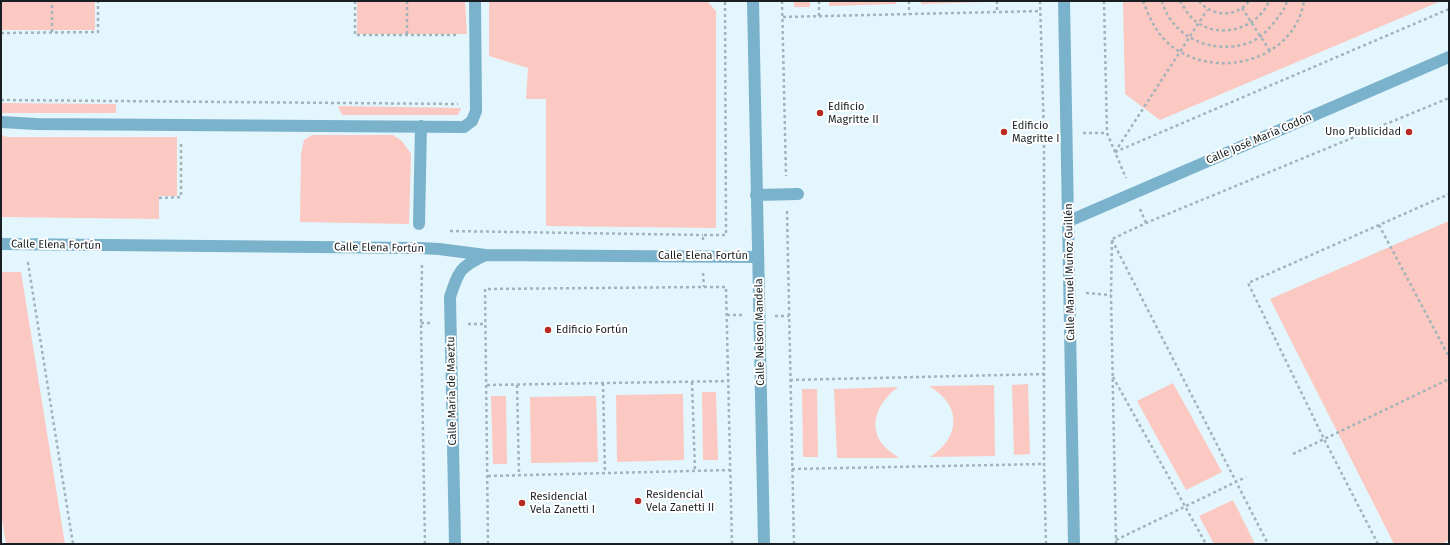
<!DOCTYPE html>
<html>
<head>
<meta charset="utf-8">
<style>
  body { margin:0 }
  #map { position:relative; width:1450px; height:545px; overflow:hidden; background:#e3f6fe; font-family:"Fira Sans",sans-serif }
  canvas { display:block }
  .frame { position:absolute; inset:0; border:2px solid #181e21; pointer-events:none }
</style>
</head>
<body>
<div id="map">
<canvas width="1450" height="545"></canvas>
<div class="frame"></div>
</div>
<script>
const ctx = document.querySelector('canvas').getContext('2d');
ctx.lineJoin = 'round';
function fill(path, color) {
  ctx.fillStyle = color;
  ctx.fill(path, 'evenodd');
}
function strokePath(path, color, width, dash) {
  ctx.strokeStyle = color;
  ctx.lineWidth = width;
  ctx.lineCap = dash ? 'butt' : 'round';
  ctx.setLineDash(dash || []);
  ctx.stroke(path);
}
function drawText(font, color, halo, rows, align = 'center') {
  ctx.font = font + ' "Fira Sans",sans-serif';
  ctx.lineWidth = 4;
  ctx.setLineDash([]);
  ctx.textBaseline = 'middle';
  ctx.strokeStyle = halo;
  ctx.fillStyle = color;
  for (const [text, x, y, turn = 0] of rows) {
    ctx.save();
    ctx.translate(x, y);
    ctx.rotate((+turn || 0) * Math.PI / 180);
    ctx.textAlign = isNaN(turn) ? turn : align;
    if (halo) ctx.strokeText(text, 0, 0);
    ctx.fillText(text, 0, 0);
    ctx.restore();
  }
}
const green = new Path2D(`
  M 1,1 L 95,1 L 95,30 L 1,30 Z
  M 357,1 L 465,1 L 467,34 L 357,34 Z
  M 489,1 L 707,1 L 716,11 L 716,228 L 546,226 L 546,99 L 526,99 L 528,68 L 489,56 Z
  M 794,1 L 810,1 L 810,7 L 794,7 Z
  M 829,1 L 896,1 L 896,4 L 829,6 Z
  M 921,1 L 987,1 L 987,2 L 921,4 Z
  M 1123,1 L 1441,1 L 1160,120 L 1125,94 Z
  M 1,103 L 116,104 L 116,113 L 1,113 Z
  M 338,106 L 461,108 L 458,115 L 342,115 Z
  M 1,135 L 8,137 L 177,137 L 177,196 L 159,196 L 159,219 L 1,217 Z
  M 312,135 L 393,135 L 402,141 L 411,154 L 409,224 L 300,222 L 301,154 L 304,140 Z
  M 1449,221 L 1449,540 L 1442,544 L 1394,544 L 1270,299 Z
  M 1,272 L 21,272 L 65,544 L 6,544 L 1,513 Z
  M 1173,383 L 1222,472 L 1186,490 L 1137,401 Z
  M 1028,384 L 1030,454 L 1014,455 L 1012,385 Z
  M 994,385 L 995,456 L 930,457 C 961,437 962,405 929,386 Z
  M 898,387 C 879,401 866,426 884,446 C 889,451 894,454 899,458 L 837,458 L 834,389 Z
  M 802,389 L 817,389 L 818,457 L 803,457 Z
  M 702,392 L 716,392 L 718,460 L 703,460 Z
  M 683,394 L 684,460 L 617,462 L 616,395 Z
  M 491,396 L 506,396 L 507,464 L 493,464 Z
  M 596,396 L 598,462 L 531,463 L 530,397 Z
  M 1233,500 L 1255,544 L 1214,544 L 1199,516 Z`);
const path = new Path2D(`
  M 355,1 L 355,35 L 459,35
  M 407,1 L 407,35
  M 782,1 L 786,176
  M 819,1 L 819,16
  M 909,1 L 909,14
  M 997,1 L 997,12
  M 1040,1 L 1044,135 L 1044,464 L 1046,544
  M 1104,1 L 1107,133 L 1126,178
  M 1143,1 C 1149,17 1156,33 1170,45 C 1215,81 1294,62 1304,1
  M 1162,1 C 1172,38 1213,55 1248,43 C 1259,40 1270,28 1276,20 C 1281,13 1285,9 1287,1
  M 1180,1 C 1185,9 1189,17 1198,23 C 1222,39 1258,28 1269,1
  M 1199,1 C 1212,17 1236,18 1249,1
  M 1242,8 L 1270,51
  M 783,17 L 1041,11
  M 52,32 L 52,1
  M 1,33 L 98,32 L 98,1
  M 1,100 L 458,104
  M 1083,133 L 1107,133
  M 1115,152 L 1449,9
  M 1115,152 L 1207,10
  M 159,198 L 181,197 L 181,141
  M 1140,209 L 1146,223
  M 787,211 L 794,544
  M 1379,225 L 1449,357
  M 450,231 L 703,235
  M 703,240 L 703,235 L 726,235 L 725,1
  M 1112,240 L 1268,544
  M 29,263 L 28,263 L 73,544
  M 422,265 L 421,323 L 425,544
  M 703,273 L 704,287
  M 1086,293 L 1111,295
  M 727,315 L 742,315
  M 775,316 L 789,316
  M 421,323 L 433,323
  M 468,324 L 486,324
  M 1113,377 L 1206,544
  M 790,380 L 1045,374
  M 692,382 L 695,471
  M 603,383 L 605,473
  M 487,385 L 729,381
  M 517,385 L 519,475
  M 1293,454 L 1449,379
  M 792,469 L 1044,464
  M 488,476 L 730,470
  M 1116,540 L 1246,477
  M 488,544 L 485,289 L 704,287 L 726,287 L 732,544
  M 1116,544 L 1111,295 L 1112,239 L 1146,223 L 1449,98
  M 1378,544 L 1324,439 L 1248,283 L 1449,194`);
const minor = new Path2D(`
  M 753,1 L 764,544
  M 1064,1 L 1074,544
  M 1,122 L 36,124 L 464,127 L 472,121 L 476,111 L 475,1
  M 756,195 L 798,194
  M 1069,221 L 1449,57
  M 419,224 L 421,126
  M 1,244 L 419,248 L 439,249 L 485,255 L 758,257
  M 455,544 L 450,297 C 459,270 460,267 485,255`);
const markers = [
  [820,113,4,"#b82a24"],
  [1004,132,4,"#b82a24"],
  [1409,132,4,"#b82a24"],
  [548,330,4,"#b82a24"],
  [638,501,4,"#b82a24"],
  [522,503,4,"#b82a24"]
];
const poiNames = [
  ["Edificio",828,107],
  ["Magritte II",828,120],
  ["Edificio",1012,126],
  ["Magritte I",1012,139],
  ["Uno Publicidad",1401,132,"right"],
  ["Edificio Fortún",556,330],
  ["Residencial",646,495],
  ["Vela Zanetti II",646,508],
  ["Residencial",530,497],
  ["Vela Zanetti I",530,510]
];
const streetNames = [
  ["Calle José María Codón",1259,139,-23],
  ["Calle Elena Fortún",56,245,1],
  ["Calle Elena Fortún",379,248,1],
  ["Calle Elena Fortún",703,256],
  ["Calle Manuel Muñoz Guillén",1070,272,-91],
  ["Calle Nelson Mandela",760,332,-91],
  ["Calle María de Maeztu",452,391,-91]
];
fill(green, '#fbc9c1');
strokePath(path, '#a4b3b9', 2.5, [3, 3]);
strokePath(minor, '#7bb2cb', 12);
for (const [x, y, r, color] of markers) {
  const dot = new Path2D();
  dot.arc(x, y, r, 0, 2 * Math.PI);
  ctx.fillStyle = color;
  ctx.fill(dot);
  strokePath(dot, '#fff', 1.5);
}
drawText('11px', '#181e21', '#fff', poiNames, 'left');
drawText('11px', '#181e21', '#fff', streetNames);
</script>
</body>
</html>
